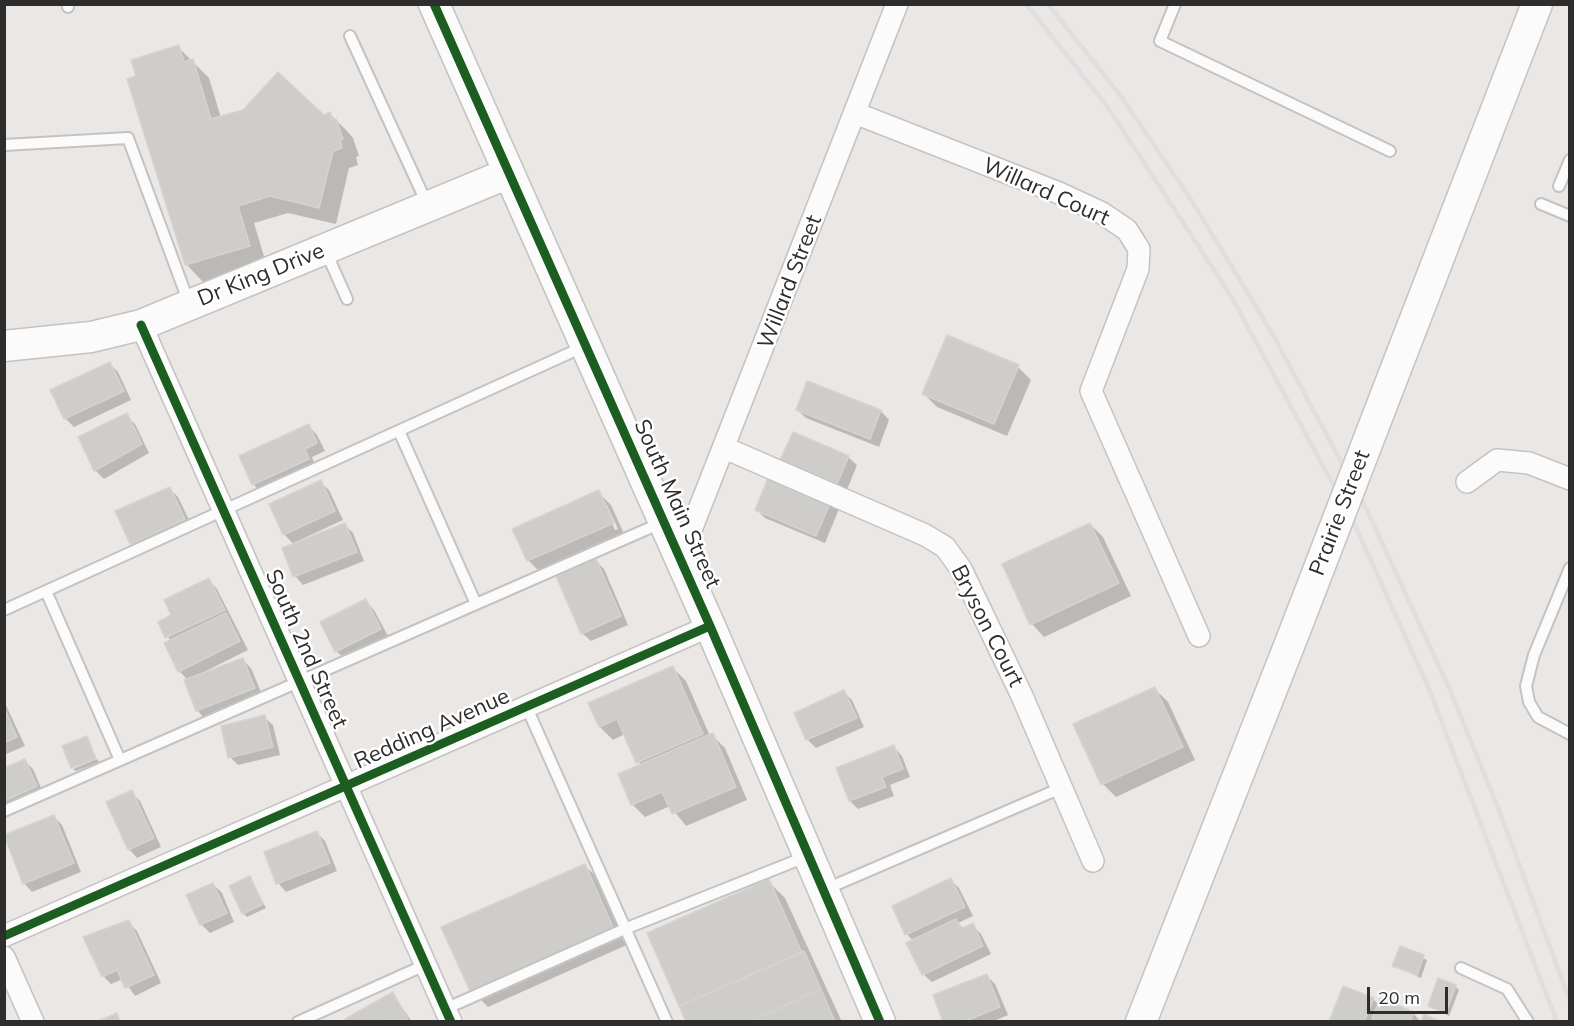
<!DOCTYPE html>
<html>
<head>
<meta charset="utf-8">
<style>
  body { margin:0 }
  #map { position:relative; width:1574px; height:1026px; overflow:hidden; background:#eae7e4; font-family:Mulish,sans-serif }
  canvas { display:block }
  .frame { position:absolute; inset:0; border:6px solid #2d2d2d; pointer-events:none }
  .scale { position:absolute; left:1367px; top:987px; width:81px; height:27px; box-sizing:border-box; border:3px solid #2d2d2d; border-top:0; padding-left:8px; font-size:18px; line-height:21px; white-space:nowrap; color:#2d2d2d; -webkit-text-stroke:4px #fff; paint-order:stroke }
</style>
</head>
<body>
<div id="map">
<canvas width="1574" height="1026"></canvas>
<div class="frame"></div>
<div class="scale">20 m</div>
</div>
<script>
const ctx = document.querySelector('canvas').getContext('2d');
ctx.lineJoin = 'round';
function fill(path, color) {
  ctx.fillStyle = color;
  ctx.fill(path, 'evenodd');
}
function strokePath(path, color, width, dash) {
  ctx.strokeStyle = color;
  ctx.lineWidth = width;
  ctx.lineCap = dash ? 'butt' : 'round';
  ctx.setLineDash(dash || []);
  ctx.stroke(path);
}
function drawText(font, color, halo, rows, align = 'center') {
  ctx.font = font + ' Mulish,sans-serif';
  ctx.lineWidth = 5;
  ctx.setLineDash([]);
  ctx.textBaseline = 'middle';
  ctx.strokeStyle = halo;
  ctx.fillStyle = color;
  for (const [text, x, y, turn = 0] of rows) {
    ctx.save();
    ctx.translate(x, y);
    ctx.rotate((+turn || 0) * Math.PI / 180);
    ctx.textAlign = isNaN(turn) ? turn : align;
    if (halo) ctx.strokeText(text, 0, 0);
    ctx.fillText(text, 0, 0);
    ctx.restore();
  }
}
const shadow = new Path2D(`
  M 178,47 L 209,78 L 221,118 L 330,114 L 347,131 L 353,138 L 359,156 L 356,157 L 358,165 L 349,168 L 336,224 L 288,213 L 254,223 L 266,263 L 203,282 L 187,265 L 129,80 L 138,77 Z
  M 110,364 L 118,372 L 131,400 L 74,427 L 65,418 Z
  M 1018,367 L 1031,380 L 1007,436 L 937,407 L 924,394 Z
  M 797,410 L 881,411 L 889,420 L 879,447 L 806,418 Z
  M 126,415 L 135,424 L 149,453 L 104,479 L 95,470 Z
  M 309,426 L 317,435 L 325,451 L 312,457 L 316,468 L 261,493 L 253,484 Z
  M 848,457 L 857,465 L 846,492 L 791,469 L 782,460 Z
  M 771,475 L 839,509 L 825,543 L 765,518 L 757,510 Z
  M 320,482 L 329,490 L 343,520 L 300,540 L 301,542 L 345,525 L 353,533 L 364,561 L 303,585 L 295,576 L 294,545 L 284,534 Z
  M 170,489 L 178,497 L 193,528 L 140,552 L 132,543 Z
  M 598,492 L 611,505 L 625,536 L 541,573 L 528,560 ZM 604,505 L 607,505 L 618,529 L 615,530 Z
  M 1090,524 L 1103,537 L 1131,596 L 1044,637 L 1032,624 Z
  M 596,561 L 604,569 L 628,625 L 591,641 L 582,633 Z
  M 209,580 L 217,589 L 248,650 L 204,672 L 205,674 L 243,660 L 251,668 L 263,697 L 205,719 L 197,710 L 188,680 L 179,671 L 171,642 L 160,623 L 173,616 Z
  M 366,601 L 374,610 L 389,638 L 345,659 L 336,651 Z
  M 673,668 L 686,681 L 710,736 L 712,735 L 725,748 L 747,800 L 686,826 L 670,806 L 645,817 L 632,804 L 641,766 L 625,734 L 613,740 L 600,727 L 590,704 Z
  M 1155,689 L 1168,702 L 1195,760 L 1116,797 L 1103,784 Z
  M 843,692 L 852,700 L 864,727 L 816,748 L 808,740 L 796,713 Z
  M 4,701 L 25,746 L 4,755 Z
  M 264,717 L 273,725 L 280,755 L 238,765 L 230,757 Z
  M 86,738 L 96,757 L 72,766 Z
  M 894,747 L 902,756 L 910,777 L 890,785 L 894,796 L 858,809 L 850,801 Z
  M 97,759 L 99,762 L 76,771 L 73,769 Z
  M 24,760 L 33,769 L 44,795 L 4,813 L 4,769 Z
  M 131,792 L 140,801 L 161,847 L 137,858 L 129,849 Z
  M 54,817 L 62,825 L 81,872 L 32,892 L 24,883 Z
  M 317,833 L 325,841 L 337,871 L 286,892 L 278,883 Z
  M 585,866 L 602,882 L 629,944 L 488,1007 L 471,990 Z
  M 250,878 L 266,908 L 247,917 L 243,913 Z
  M 951,880 L 959,888 L 973,916 L 958,923 L 964,929 L 972,925 L 981,934 L 991,954 L 932,982 L 923,974 L 913,941 L 907,934 L 894,907 Z
  M 768,881 L 785,898 L 842,1022 L 688,1022 Z
  M 213,884 L 222,893 L 234,922 L 210,933 L 201,924 Z
  M 128,922 L 137,931 L 161,983 L 135,996 L 123,979 L 111,984 L 103,976 Z
  M 1400,948 L 1427,960 L 1421,978 L 1394,966 Z
  M 987,976 L 995,984 L 1008,1015 L 992,1022 L 945,1022 Z
  M 1455,986 L 1459,990 L 1449,1016 L 1430,1006 Z
  M 393,994 L 412,1022 L 348,1022 Z
  M 1373,999 L 1379,1005 L 1413,1013 L 1421,1022 L 1330,1022 Z`);
const building = new Path2D(`
  M 179,45 L 184,62 L 193,59 L 211,119 L 243,110 L 278,72 L 324,115 L 330,112 L 333,120 L 336,119 L 343,139 L 340,140 L 342,148 L 333,151 L 319,208 L 270,196 L 238,206 L 250,246 L 185,265 L 127,79 L 136,76 L 131,60 Z
  M 947,335 L 1019,365 L 994,424 L 922,394 Z
  M 110,362 L 124,391 L 64,419 L 50,390 Z
  M 807,381 L 881,410 L 870,439 L 796,410 Z
  M 127,413 L 142,444 L 94,471 L 78,437 Z
  M 309,424 L 317,443 L 305,449 L 309,459 L 252,485 L 239,456 Z
  M 793,432 L 849,456 L 837,484 L 780,460 Z
  M 770,473 L 832,499 L 816,536 L 755,510 Z
  M 321,480 L 335,511 L 283,535 L 269,504 Z
  M 170,487 L 185,519 L 130,544 L 115,511 Z
  M 599,490 L 614,523 L 527,561 L 512,529 Z
  M 345,523 L 357,552 L 293,577 L 282,548 Z
  M 1090,523 L 1119,583 L 1030,625 L 1002,564 Z
  M 596,559 L 621,616 L 581,634 L 556,576 Z
  M 209,578 L 225,610 L 165,638 L 158,622 L 171,615 L 164,600 Z
  M 366,599 L 381,629 L 335,652 L 320,622 Z
  M 226,613 L 240,641 L 178,672 L 164,643 Z
  M 243,658 L 255,688 L 196,711 L 184,680 Z
  M 673,666 L 703,734 L 636,763 L 617,719 L 599,727 L 588,703 Z
  M 1155,687 L 1183,747 L 1101,785 L 1073,724 Z
  M 844,690 L 857,718 L 806,740 L 794,713 Z
  M 5,710 L 17,737 L 4,743 L 4,710 Z
  M 265,715 L 273,747 L 228,758 L 221,726 Z
  M 713,733 L 736,787 L 672,814 L 662,792 L 631,805 L 618,774 Z
  M 87,736 L 96,759 L 71,768 L 62,746 Z
  M 894,745 L 903,769 L 882,777 L 886,787 L 849,801 L 836,768 Z
  M 25,759 L 37,786 L 4,801 L 4,768 Z
  M 132,790 L 154,838 L 128,850 L 106,802 Z
  M 54,815 L 74,863 L 23,884 L 4,835 Z
  M 317,831 L 330,863 L 276,884 L 264,852 Z
  M 585,864 L 613,927 L 470,991 L 441,927 Z
  M 250,876 L 263,904 L 242,914 L 229,886 Z
  M 951,878 L 965,907 L 905,935 L 892,906 Z
  M 769,879 L 802,953 L 679,1006 L 647,933 Z
  M 213,883 L 227,913 L 200,925 L 186,895 Z
  M 956,919 L 961,929 L 973,923 L 983,946 L 922,975 L 906,943 Z
  M 129,920 L 154,975 L 125,988 L 117,970 L 102,977 L 83,937 Z
  M 1400,946 L 1424,955 L 1417,975 L 1392,966 Z
  M 804,951 L 821,989 L 749,1022 L 686,1022 L 679,1006 Z
  M 987,974 L 1000,1007 L 963,1022 L 943,1022 L 933,995 Z
  M 1438,978 L 1456,985 L 1446,1013 L 1428,1006 Z
  M 1343,986 L 1374,998 L 1364,1022 L 1329,1022 Z
  M 821,989 L 835,1022 L 749,1022 Z
  M 393,992 L 408,1020 L 346,1022 L 345,1019 Z
  M 1380,998 L 1414,1012 L 1410,1022 L 1371,1022 Z
  M 117,1013 L 120,1022 L 96,1022 Z
  M 1424,1014 L 1441,1022 L 1421,1022 Z`);
const lane = new Path2D(`
  M 68,4 L 68,7
  M 1175,4 L 1160,41 L 1390,151
  M 350,36 L 428,206
  M 4,145 L 128,138 L 189,303
  M 1559,186 L 1570,160
  M 1541,204 L 1570,216
  M 326,252 L 347,299
  M 399,431 L 476,604
  M 1570,568 L 1534,655 L 1526,686 L 1529,702 L 1538,717 L 1570,734
  M 46,591 L 120,760
  M 4,610 L 583,347
  M 527,708 L 667,1022
  M 4,811 L 661,523
  M 826,889 L 1061,788
  M 1461,968 L 1507,989 L 1528,1022
  M 445,1009 L 627,928 L 808,856
  M 298,1022 L 425,965`);
const street = new Path2D(`
  M 855,113 L 1059,193 L 1102,213 L 1127,230 L 1139,249 L 1138,269 L 1091,391 L 1199,636
  M 141,325 L 451,1022
  M 725,448 L 925,535 L 945,547 L 961,569 L 1022,696 L 1093,861
  M 1467,482 L 1497,460 L 1529,463 L 1570,479
  M 680,558 L 897,4
  M 4,936 L 710,626
  M 4,957 L 33,1022`);
const secondary = new Path2D(`
  M 434,4 L 710,626 L 880,1022
  M 4,346 L 91,337 L 141,325 L 509,173
  M 1402,353 L 1537,4
  M 1141,1022 L 1296,628`);
const rail = new Path2D(`
  M 1026,4 L 1107,106 L 1231,296 L 1354,523 L 1429,689 L 1557,1022
  M 1048,4 L 1120,95 L 1190,198 L 1273,335 L 1367,510 L 1449,688 L 1499,810 L 1570,1001`);
const secondaryBridge = new Path2D(`
  M 1296,628 L 1402,353`);
const cycleway = new Path2D(`
  M 434,4 L 710,626 L 880,1022
  M 141,325 L 451,1022
  M 4,936 L 710,626`);
const streetNames = [
  ["Willard Court",1046,192,24],
  ["Dr King Drive",261,275,-22],
  ["Willard Street",790,282,-69],
  ["South Main Street",677,504,66],
  ["Prairie Street",1340,513,-69],
  ["Bryson Court",987,626,63],
  ["South 2nd Street",306,649,66],
  ["Redding Avenue",432,729,-24]
];
fill(shadow, '#0003');
fill(building, '#cfcdca');
strokePath(building, '#d5d3cf', 1.5);
strokePath(lane, '#c4c3c4', 14);
strokePath(street, '#c4c3c4', 24);
strokePath(secondary, '#c4c3c4', 33);
strokePath(lane, '#fcfbfb', 10);
strokePath(street, '#fcfbfb', 21);
strokePath(secondary, '#fcfbfb', 30);
strokePath(rail, '#dfdee0', 4.5);
strokePath(secondaryBridge, '#c4c3c4', 33, []);
strokePath(secondaryBridge, '#fcfbfb', 30);
strokePath(cycleway, '#1b5e20', 9);
drawText('22px', '#2d2d2d', '#fff', streetNames);
</script>
</body>
</html>
